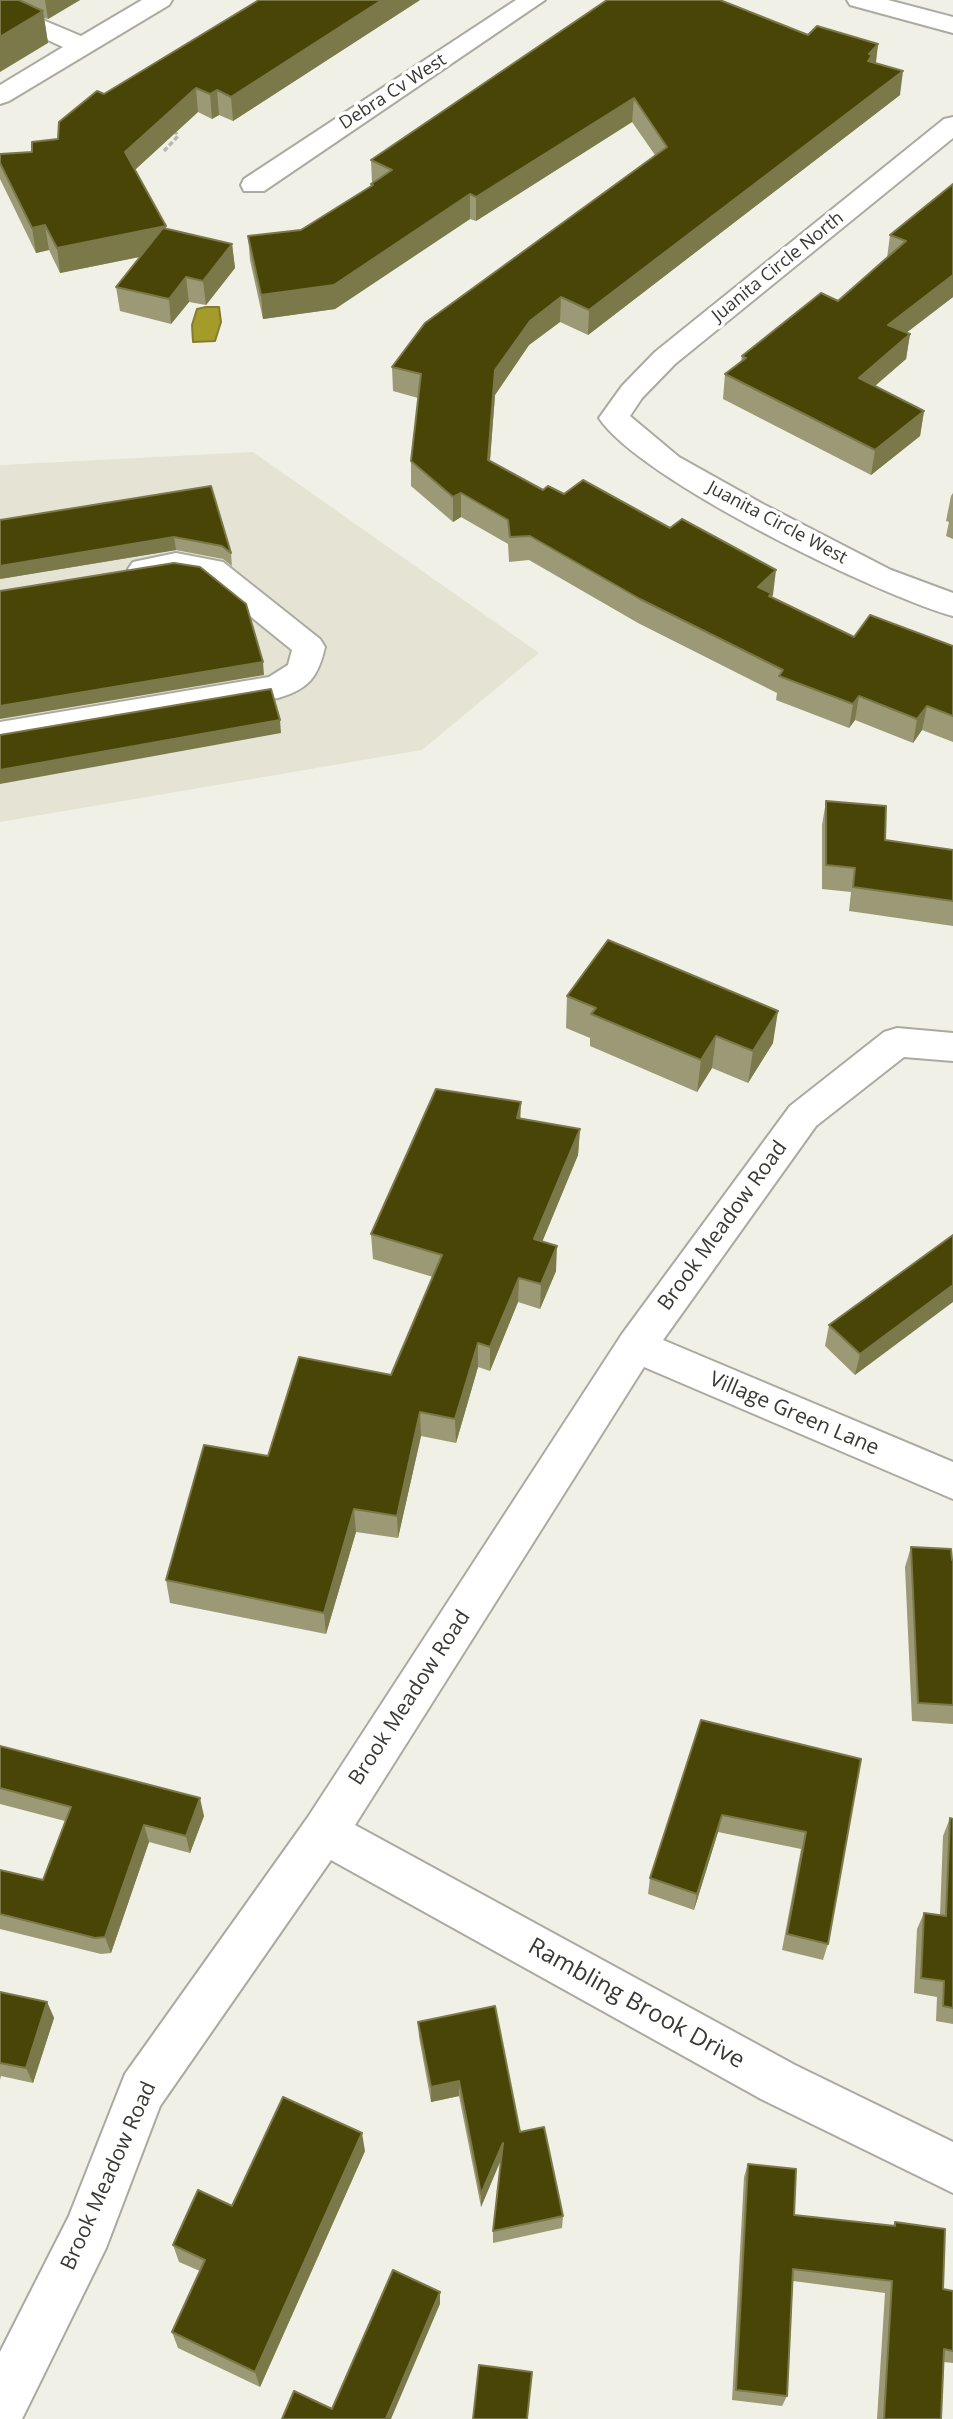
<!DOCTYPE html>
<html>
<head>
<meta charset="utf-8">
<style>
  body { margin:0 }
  canvas { display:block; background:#f0f0e6 }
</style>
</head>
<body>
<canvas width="953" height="2419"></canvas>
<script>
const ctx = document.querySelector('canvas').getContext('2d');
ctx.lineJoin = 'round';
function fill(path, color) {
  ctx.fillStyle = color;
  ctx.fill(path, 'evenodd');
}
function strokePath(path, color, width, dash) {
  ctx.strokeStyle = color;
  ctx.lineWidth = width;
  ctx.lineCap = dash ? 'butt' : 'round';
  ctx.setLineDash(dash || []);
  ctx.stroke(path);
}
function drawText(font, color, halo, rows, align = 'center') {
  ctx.font = font + ' "Open Sans",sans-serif';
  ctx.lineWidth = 7;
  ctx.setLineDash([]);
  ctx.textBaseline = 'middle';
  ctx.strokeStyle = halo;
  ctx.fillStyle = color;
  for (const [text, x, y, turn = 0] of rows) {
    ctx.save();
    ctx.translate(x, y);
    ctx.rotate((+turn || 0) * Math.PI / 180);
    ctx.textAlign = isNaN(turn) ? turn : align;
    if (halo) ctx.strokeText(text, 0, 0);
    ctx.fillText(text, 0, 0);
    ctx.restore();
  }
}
const built = new Path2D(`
  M 253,452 L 539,653 L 422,750 L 0,822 L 0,465 Z`);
const water = new Path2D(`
  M 206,307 L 219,307 L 221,322 L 215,341 L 193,342 L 192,325 L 197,309 Z`);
const path = new Path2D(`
  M 164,151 L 178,136 L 174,130`);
const minor = new Path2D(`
  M 142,0 L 172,0 L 169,5 L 9,101 L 0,104 L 0,85 L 63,47 L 0,18 L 0,2 L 81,36 Z
  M 516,0 L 545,0 L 264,191 L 244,191 L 241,185 L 244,179 Z
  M 847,0 L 888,0 L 953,17 L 953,33 L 850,5 Z
  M 953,117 L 953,138 L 675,364 L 642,398 L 630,416 L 679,457 L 763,504 L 891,570 L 953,593 L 953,616 C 878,595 640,480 599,418 L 622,386 L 655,352 L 944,119 Z
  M 176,553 L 223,562 L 320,639 L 325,647 C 318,677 309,689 278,698 L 0,746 L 0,722 L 269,677 L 288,665 L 292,650 L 203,578 L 176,573 L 144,579 L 133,576 L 128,569 L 133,562 Z
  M 897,1028 L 953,1033 L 953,1061 L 904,1057 L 816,1126 L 663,1340 L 953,1462 L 953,1499 L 644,1367 L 355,1825 L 795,2065 L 953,2142 L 953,2193 L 761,2099 L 331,1860 L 160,2106 L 106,2248 L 22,2419 L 0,2419 L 0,2352 L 69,2216 L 125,2074 L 308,1817 L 622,1334 L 790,1106 L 884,1032 Z`);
const wall = new Path2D(`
  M 0,0 L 80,0 L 48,19 L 44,18 L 48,43 Z
  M 259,0 L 420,0 L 233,121 L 219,115 L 212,119 L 198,112 L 135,170 L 166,229 L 232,244 L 235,268 L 206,305 L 189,302 L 171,324 L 120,311 L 116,287 L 140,257 L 60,273 L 49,250 L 36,253 L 0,179 L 0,154 L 32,152 L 58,139 L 104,94 Z
  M 808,35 L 878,44 L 876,63 L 900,95 L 588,335 L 560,322 L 529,345 L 495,395 L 490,461 L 543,490 L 564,494 L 773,595 L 771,597 L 854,637 L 953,646 L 953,742 L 922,730 L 913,743 L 855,720 L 849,728 L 776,700 L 777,693 L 638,623 L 529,560 L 509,562 L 508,544 L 461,517 L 453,522 L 411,486 L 411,461 L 418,398 L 393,391 L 392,367 L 655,155 L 632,122 L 476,221 L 470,219 L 335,309 L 263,319 L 250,260 L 248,236 L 301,230 L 371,187 L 371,184 L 372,183 L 371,160 Z
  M 953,184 L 953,297 L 906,333 L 910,334 L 906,359 L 875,386 L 924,411 L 920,436 L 871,475 L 723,399 L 725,374 L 741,362 L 742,356 L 838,301 L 887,258 L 890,235 Z
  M 211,486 L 231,553 L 232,566 L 223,559 L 176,550 L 0,579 Z
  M 953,493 L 953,539 L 946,536 L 949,522 L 946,521 L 951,496 Z
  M 826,801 L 885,840 L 953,850 L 953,926 L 849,911 L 851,892 L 822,889 L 822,825 Z
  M 567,996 L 773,1043 L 748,1083 L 712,1068 L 697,1092 L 590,1046 L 590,1038 L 566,1028 Z
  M 521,1119 L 580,1129 L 578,1155 L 542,1242 L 556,1271 L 540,1309 L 518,1302 L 490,1371 L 478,1367 L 456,1443 L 421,1436 L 398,1538 L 356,1532 L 326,1634 L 170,1603 L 166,1580 L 268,1456 L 391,1375 L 433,1277 L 373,1259 L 371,1234 Z
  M 953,1235 L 855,1375 L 825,1346 L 829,1325 Z
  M 911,1547 L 953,1560 L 953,1724 L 912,1721 L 905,1567 Z
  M 701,1720 L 861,1759 L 828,1944 L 823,1960 L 782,1950 L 801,1849 L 718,1832 L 694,1910 L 648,1894 L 650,1878 Z
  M 0,1746 L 204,1816 L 190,1853 L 149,1842 L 111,1953 L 101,1954 L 0,1929 L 0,1870 L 43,1880 L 65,1821 L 0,1804 Z
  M 950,1818 L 953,1819 L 953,2024 L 936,2021 L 937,1997 L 914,1993 L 917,1929 L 924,1913 L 940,1915 L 943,1836 Z
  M 0,1992 L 47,2002 L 54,2018 L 33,2083 L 1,2076 L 0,2080 Z
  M 418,2022 L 520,2132 L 563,2216 L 562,2228 L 493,2243 L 493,2231 L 501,2160 L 481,2207 L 459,2096 L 431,2102 L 419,2037 Z
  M 365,2151 L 260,2387 L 178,2348 L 172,2332 L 200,2271 L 179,2262 L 173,2245 L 232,2206 Z
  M 748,2164 L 794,2215 L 893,2226 L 895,2222 L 943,2289 L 953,2291 L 953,2363 L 944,2362 L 941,2419 L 877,2419 L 885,2293 L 793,2281 L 787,2396 L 782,2406 L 732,2400 L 744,2177 Z`);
const shadedWall = new Path2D(`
  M 45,0 L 80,0 L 48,19 Z
  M 382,0 L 420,0 L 233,121 L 231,97 Z
  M 43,11 L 48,43 L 0,72 L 0,37 Z
  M 878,44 L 875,68 L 865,85 L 869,54 Z
  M 903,71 L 900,95 L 588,335 L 589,310 Z
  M 196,88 L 198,112 L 128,176 L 125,152 Z
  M 217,90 L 219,115 L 212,119 L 210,94 Z
  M 634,98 L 632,122 L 476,221 L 476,197 Z
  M 470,194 L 470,219 L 335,309 L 263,319 L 261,295 Z
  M 45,225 L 49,250 L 36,253 L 32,228 Z
  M 166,226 L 168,251 L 60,273 L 57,248 Z
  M 232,244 L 235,268 L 206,305 L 203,281 Z
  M 953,275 L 953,297 L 885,349 L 888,325 Z
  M 186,277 L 189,302 L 171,324 L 169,299 Z
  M 561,297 L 560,322 L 529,345 L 495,395 L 488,485 L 488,460 L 495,370 L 530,321 Z
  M 910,334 L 906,359 L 855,403 L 859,378 Z
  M 924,411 L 920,436 L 871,475 L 875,450 Z
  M 461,493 L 461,517 L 453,522 L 453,497 Z
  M 174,537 L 176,550 L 0,579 L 0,566 Z
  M 776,570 L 773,595 L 771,597 L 758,587 Z
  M 263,662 L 264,675 L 0,719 L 0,706 Z
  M 859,696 L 855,720 L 849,728 L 853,704 Z
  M 927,706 L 922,730 L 913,743 L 917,719 Z
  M 280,720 L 281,733 L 0,784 L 0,770 Z
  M 778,1011 L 773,1043 L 748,1083 L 753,1051 Z
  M 716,1036 L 712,1068 L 697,1092 L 701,1060 Z
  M 521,1102 L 520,1128 L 517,1118 Z
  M 580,1129 L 578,1155 L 533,1264 L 534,1239 Z
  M 557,1246 L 556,1271 L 540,1309 L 541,1284 Z
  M 519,1278 L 518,1302 L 490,1371 L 490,1347 Z
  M 953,1285 L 953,1302 L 855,1375 L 860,1354 Z
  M 478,1343 L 478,1367 L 456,1443 L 455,1419 Z
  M 420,1412 L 421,1436 L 398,1538 L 397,1516 Z
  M 354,1509 L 356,1532 L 326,1634 L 324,1613 Z
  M 200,1798 L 204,1816 L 190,1853 L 186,1836 Z
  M 722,1815 L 718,1832 L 694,1910 L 697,1894 Z
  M 144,1825 L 149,1842 L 111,1953 L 105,1937 Z
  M 47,2002 L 54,2018 L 33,2083 L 26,2068 Z
  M 459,2081 L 459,2096 L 431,2102 L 431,2087 Z
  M 362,2133 L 365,2151 L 260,2387 L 255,2372 Z
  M 503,2143 L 502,2157 L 481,2207 L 481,2194 Z
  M 440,2292 L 440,2304 L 391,2419 L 386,2419 Z`);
const building = new Path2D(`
  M 0,0 L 19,0 L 43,11 L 0,37 Z
  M 259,0 L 382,0 L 231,97 L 217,90 L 210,94 L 196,88 L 125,152 L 166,226 L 57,248 L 45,225 L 32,228 L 0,163 L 0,154 L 32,152 L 32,142 L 58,139 L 59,122 L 97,91 L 104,94 Z
  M 607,0 L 720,0 L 808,35 L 817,26 L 878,44 L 869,54 L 872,55 L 868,61 L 903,71 L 589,310 L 561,297 L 530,321 L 495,370 L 488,460 L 543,490 L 548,486 L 564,494 L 583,480 L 670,528 L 682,519 L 776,570 L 758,587 L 771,593 L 769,596 L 854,637 L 870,615 L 953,646 L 953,716 L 927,706 L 917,719 L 859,696 L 853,704 L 779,676 L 783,670 L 640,599 L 530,536 L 510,537 L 508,520 L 461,493 L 453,497 L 411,461 L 421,374 L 392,367 L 425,323 L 667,147 L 634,98 L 476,197 L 470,194 L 334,285 L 261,295 L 248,236 L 301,230 L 373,185 L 371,184 L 392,170 L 371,160 Z
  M 953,184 L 953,275 L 888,325 L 910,334 L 859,378 L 924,411 L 875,450 L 725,374 L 746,358 L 742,356 L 821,293 L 838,301 L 906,241 L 890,235 Z
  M 163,228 L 232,244 L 203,281 L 186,277 L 169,299 L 116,287 Z
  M 211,486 L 231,553 L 222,546 L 174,537 L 0,566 L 0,520 Z
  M 174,563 L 200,567 L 246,604 L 263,662 L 0,706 L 0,591 Z
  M 271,689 L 280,720 L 0,770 L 0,735 Z
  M 826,801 L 886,806 L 885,840 L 953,850 L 953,901 L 853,887 L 855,868 L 826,865 Z
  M 608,940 L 778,1011 L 753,1051 L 716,1036 L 701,1060 L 591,1014 L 596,1008 L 567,996 Z
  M 436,1089 L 521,1102 L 517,1118 L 580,1129 L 534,1239 L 557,1246 L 541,1284 L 519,1278 L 490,1347 L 478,1343 L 455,1419 L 420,1412 L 397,1516 L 354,1509 L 324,1613 L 166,1580 L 204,1445 L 268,1456 L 299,1357 L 391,1375 L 442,1255 L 371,1234 Z
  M 953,1235 L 953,1285 L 860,1354 L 829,1325 Z
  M 911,1547 L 951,1549 L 952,1560 L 953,1560 L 953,1705 L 918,1703 Z
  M 701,1720 L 861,1759 L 828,1944 L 787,1934 L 806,1832 L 722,1815 L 697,1894 L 650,1878 Z
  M 0,1746 L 200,1798 L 186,1836 L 144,1825 L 105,1937 L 95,1938 L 0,1914 L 0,1870 L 43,1880 L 71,1807 L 0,1788 Z
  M 950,1818 L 953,1819 L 953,2008 L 943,2006 L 944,1981 L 921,1978 L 924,1913 L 946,1916 Z
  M 0,1992 L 47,2002 L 26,2068 L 0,2063 Z
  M 495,2006 L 520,2132 L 544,2127 L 563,2216 L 493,2231 L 503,2143 L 481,2194 L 459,2081 L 431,2087 L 418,2022 Z
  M 283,2097 L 362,2133 L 255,2372 L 172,2332 L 205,2260 L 173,2245 L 198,2190 L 232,2206 Z
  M 748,2164 L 796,2169 L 794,2215 L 895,2226 L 895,2222 L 945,2229 L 943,2289 L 953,2291 L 953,2351 L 944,2349 L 941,2419 L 884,2419 L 892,2281 L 793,2269 L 787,2396 L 736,2390 Z
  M 393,2270 L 440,2292 L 386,2419 L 282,2419 L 294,2391 L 332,2409 Z
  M 479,2365 L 532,2372 L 527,2419 L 473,2419 Z`);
const farStreetnames = [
  ["Debra Cv West",393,92,-33],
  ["Juanita Circle North",778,267,-39],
  ["Juanita Circle West",777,523,28]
];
const streetNames = [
  ["Brook Meadow Road",723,1226,-54],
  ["Village Green Lane",794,1414,23],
  ["Brook Meadow Road",410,1698,-57],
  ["Brook Meadow Road",109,2176,-66]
];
const nearStreetnames = [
  ["Rambling Brook Drive",636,2004,29]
];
fill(built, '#e5e4d4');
fill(water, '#a49b2b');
strokePath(water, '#847d2e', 2);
strokePath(minor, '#aaaaa1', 4);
strokePath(path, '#b8b8b0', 3.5, [5, 2.5]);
fill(minor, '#fff');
fill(wall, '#9c9a76');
fill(shadedWall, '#7b7849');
fill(building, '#494506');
strokePath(building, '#7b7849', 2);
drawText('18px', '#383834', '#fff', farStreetnames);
drawText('21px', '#383834', '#fff', streetNames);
drawText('24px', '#383834', '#fff', nearStreetnames);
</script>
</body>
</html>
